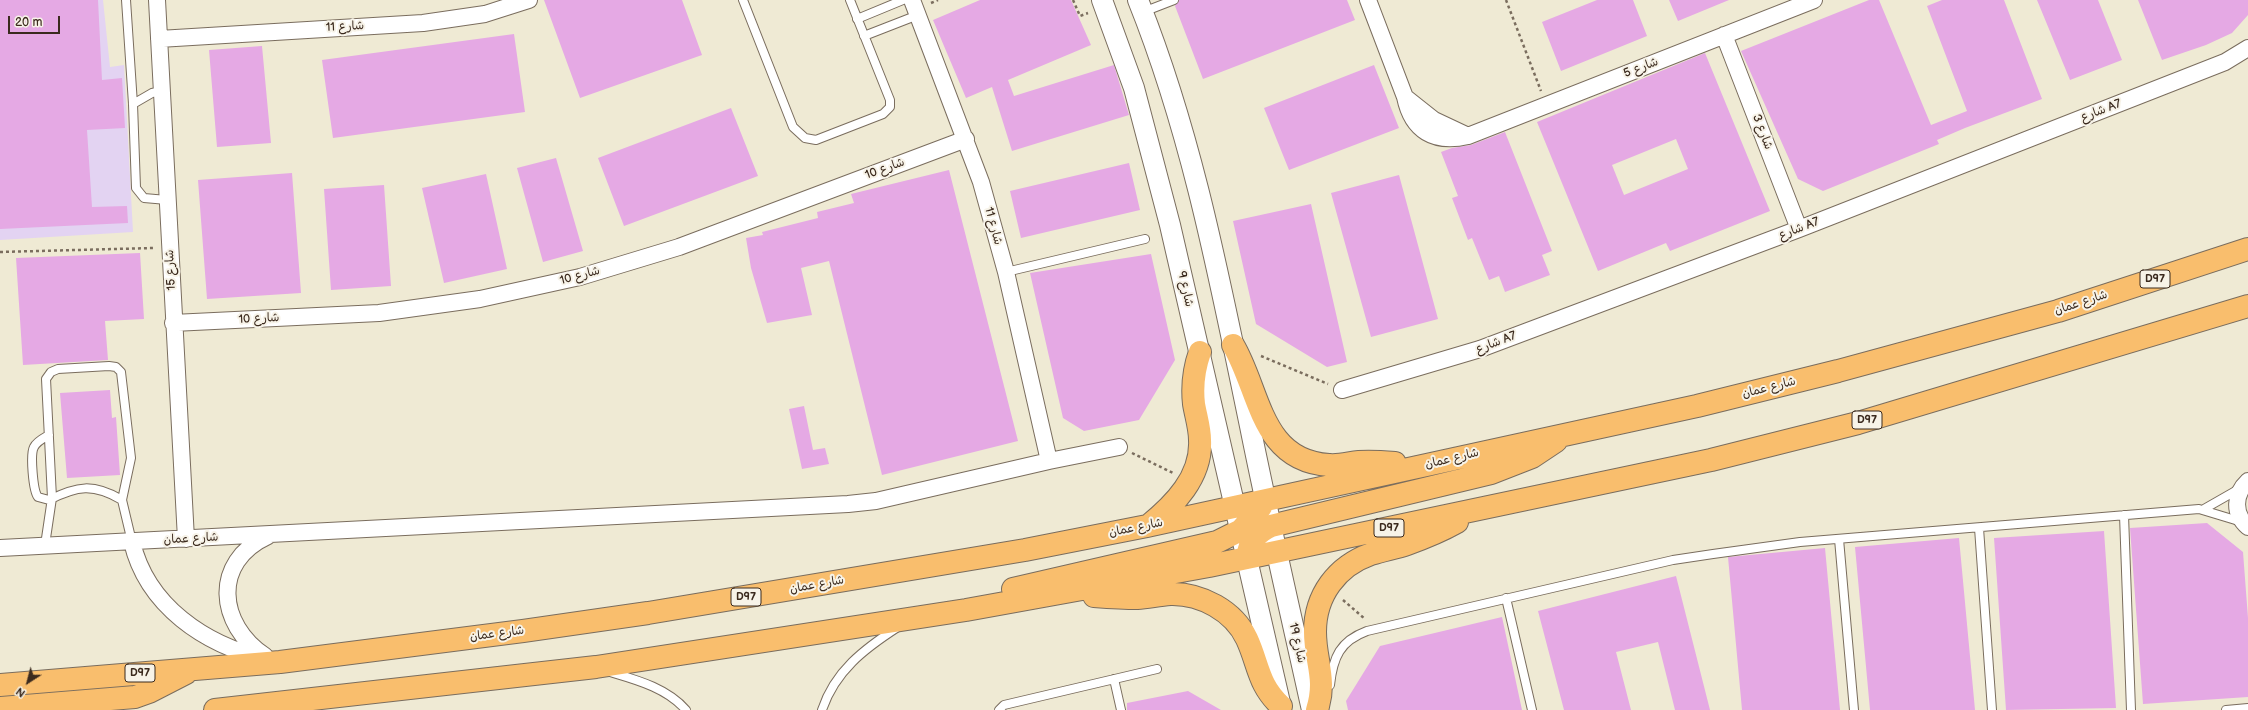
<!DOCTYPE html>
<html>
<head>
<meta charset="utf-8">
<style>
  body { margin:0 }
  #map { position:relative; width:2248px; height:710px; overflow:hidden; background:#efead4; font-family:"Balsamiq Sans",sans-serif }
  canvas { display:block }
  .north { position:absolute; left:8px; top:662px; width:40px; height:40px; -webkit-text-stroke:3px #f7f3e8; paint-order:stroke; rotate:216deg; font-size:11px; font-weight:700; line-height:16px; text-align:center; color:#3b2a1e }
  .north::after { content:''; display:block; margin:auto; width:14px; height:18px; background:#3b2a1e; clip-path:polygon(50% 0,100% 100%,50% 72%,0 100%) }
  .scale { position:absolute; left:8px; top:16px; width:52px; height:18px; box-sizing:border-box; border:2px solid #3b2a1e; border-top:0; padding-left:5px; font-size:12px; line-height:14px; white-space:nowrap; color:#3b2a1e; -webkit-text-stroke:3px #f7f3e8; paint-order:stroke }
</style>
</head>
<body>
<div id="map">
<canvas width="2248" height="710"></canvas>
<div class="north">N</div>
<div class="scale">20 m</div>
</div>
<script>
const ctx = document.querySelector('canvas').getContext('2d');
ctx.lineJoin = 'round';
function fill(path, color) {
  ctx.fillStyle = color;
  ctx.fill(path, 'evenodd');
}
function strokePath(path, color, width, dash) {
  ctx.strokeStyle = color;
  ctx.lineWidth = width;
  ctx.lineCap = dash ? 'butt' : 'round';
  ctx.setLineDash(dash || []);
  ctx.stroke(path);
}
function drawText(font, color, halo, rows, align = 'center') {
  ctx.font = font + ' "Balsamiq Sans","Playpen Sans Arabic",sans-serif';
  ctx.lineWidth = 4;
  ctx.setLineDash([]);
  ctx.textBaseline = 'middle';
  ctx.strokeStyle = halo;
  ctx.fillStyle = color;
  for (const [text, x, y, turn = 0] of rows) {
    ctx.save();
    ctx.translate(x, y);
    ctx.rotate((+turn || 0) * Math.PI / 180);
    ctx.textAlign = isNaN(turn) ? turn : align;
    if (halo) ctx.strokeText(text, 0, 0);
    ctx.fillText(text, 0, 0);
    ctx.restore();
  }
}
const built = new Path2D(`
  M 0,0 L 103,0 L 110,67 L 124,65 L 133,232 L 0,240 Z`);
const building = new Path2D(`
  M 0,0 L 98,0 L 102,80 L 122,78 L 125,128 L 87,130 L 92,207 L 127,206 L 128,223 L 0,229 Z
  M 544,0 L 682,0 L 702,55 L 580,98 Z
  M 980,0 L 1071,0 L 1091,45 L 1008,80 L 1014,96 L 1114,65 L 1129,115 L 1012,151 L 992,87 L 966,98 L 933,20 Z
  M 1179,0 L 1347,0 L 1355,20 L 1203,79 L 1175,6 Z
  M 1597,0 L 1633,0 L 1647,36 L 1561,71 L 1542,22 Z
  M 1669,0 L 1729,0 L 1678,21 Z
  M 1869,0 L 1879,0 L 1931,125 L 1967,111 L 1927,6 L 1942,0 L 2004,0 L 2042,99 L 1965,128 L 1937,140 L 1939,144 L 1823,191 L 1798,179 L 1741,51 Z
  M 2037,0 L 2098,0 L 2122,60 L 2070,80 Z
  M 2138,0 L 2248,0 L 2248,15 L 2232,33 L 2206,45 L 2162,60 Z
  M 514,34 L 525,112 L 333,138 L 322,60 Z
  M 262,46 L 271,143 L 217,147 L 209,50 Z
  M 1705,53 L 1770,211 L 1670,251 L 1666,243 L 1598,271 L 1537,122 ZM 1676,139 L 1688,169 L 1624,195 L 1612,165 Z
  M 1374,65 L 1399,128 L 1289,170 L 1264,108 Z
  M 731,108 L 758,176 L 624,226 L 598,158 Z
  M 1505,132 L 1552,251 L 1542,255 L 1550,275 L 1505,292 L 1499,276 L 1489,280 L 1472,238 L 1468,240 L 1452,198 L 1458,196 L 1441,152 L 1452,148 L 1471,145 Z
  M 556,158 L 583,251 L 543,262 L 517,168 Z
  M 1129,163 L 1140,210 L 1021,238 L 1010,191 Z
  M 949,170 L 1018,441 L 882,475 L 829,261 L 801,268 L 812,315 L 767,323 L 751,268 L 746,238 L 763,235 L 762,232 L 818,218 L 817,212 L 854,203 L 851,194 Z
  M 292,173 L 301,293 L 207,299 L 198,180 Z
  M 486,174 L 507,269 L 444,283 L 422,188 Z
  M 1399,175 L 1438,319 L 1371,337 L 1331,193 Z
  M 384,185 L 391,286 L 331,290 L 324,189 Z
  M 1311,204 L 1347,362 L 1327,367 L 1256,324 L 1233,221 Z
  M 140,253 L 144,319 L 105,321 L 108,360 L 23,365 L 16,258 Z
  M 1151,254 L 1175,360 L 1139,420 L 1084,431 L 1063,418 L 1030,273 Z
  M 110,390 L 112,418 L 116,417 L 120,475 L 67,478 L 60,393 Z
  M 804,406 L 813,450 L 825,448 L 829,464 L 802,469 L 789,409 Z
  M 2207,523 L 2243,552 L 2248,618 L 2248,697 L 2143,704 L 2130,528 Z
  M 2104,531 L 2116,708 L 2006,710 L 1994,538 Z
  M 1959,538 L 1975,710 L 1870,710 L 1855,547 Z
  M 1825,548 L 1840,710 L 1742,710 L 1728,557 Z
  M 1676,576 L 1710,710 L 1675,710 L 1658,642 L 1616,652 L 1631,710 L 1564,710 L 1538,611 Z
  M 1502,617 L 1522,710 L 1348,710 L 1346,701 L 1380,646 Z
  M 1188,691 L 1221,710 L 1127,710 L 1127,703 Z`);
const path = new Path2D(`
  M 1073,0 L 1080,16 L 1088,13
  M 1506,0 L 1541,91
  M 931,3 L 938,0
  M 0,252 L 153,248
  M 1261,356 L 1328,384
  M 1132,453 L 1173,473
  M 1343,600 L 1365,619`);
const service = new Path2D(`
  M 126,0 L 133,104 L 136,188 L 144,198 L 167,200
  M 743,0 L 793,127 L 805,138 L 816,140 L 883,114 L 890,107 L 890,100 L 850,0
  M 1143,12 L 1174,0
  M 857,19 L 903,0
  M 864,36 L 918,15
  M 133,104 L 152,93 L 162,91
  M 1006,272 L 1145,239
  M 49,435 C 44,438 37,441 34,447 C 30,454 33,491 38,497 L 49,500 C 77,486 93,483 122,500
  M 2204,509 L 2239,489
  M 2124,515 L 2131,710
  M 1979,528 L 1992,710
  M 1839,539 L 1854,710
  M 45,545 L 52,498 L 46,379 L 51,372 L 58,369 L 109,366 L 116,367 L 121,372 L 131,458 L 122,500 L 132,542
  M 1506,598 L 1532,710
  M 610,672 C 637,680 667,688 686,710
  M 1114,679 L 1121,710
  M 1330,685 C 1333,657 1340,641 1367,631 L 1673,560 L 1713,554 L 1800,542 L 2199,509 L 2242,522
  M 822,710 C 835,671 864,649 898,627
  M 999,710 L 1004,705 L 1157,669
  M 2226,710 L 2248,708`);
const minor = new Path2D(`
  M 157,0 L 186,539
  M 912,0 L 981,182 L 1006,272 L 1049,461
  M 1368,0 L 1405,97 C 1412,131 1434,144 1468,136 L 1814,0
  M 1724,35 L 1799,229
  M 159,39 L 423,23 L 485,14 L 529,0
  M 1405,97 L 1434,120 L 1468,136
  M 173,323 L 379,313 L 480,299 L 580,277 L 679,247 L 966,139
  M 1342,390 L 1480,349 L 1799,229 L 2225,62 L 2248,48
  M 2248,481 C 2234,494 2233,514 2248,527
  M 132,542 C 147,606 205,645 266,659
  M 0,548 L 848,504 L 876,501 L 1049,461 L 1119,447
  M 265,656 C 218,625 211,562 268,536`);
const tertiary = new Path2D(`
  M 1102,0 L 1134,88 L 1170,225 L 1281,707
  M 1138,0 C 1193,137 1220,282 1250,426 C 1269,521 1291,615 1312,710`);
const primary = new Path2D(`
  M 1233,345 C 1260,390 1260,461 1329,465 C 1339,466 1349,463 1359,462 C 1371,461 1383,462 1395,463
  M 1148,526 C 1174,505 1202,477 1200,440 C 1200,428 1196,416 1194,404 C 1192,386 1194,369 1200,352
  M 1247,558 C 1249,542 1256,533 1271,526 L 1491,473 L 1532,457 L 1556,441
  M 1013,589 L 1217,542 L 1241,530 L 1261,507
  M 1094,596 C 1108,597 1122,598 1137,598 C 1148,597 1159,595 1170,594 C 1201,593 1234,611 1247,639 C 1259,665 1258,685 1281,706
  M 0,685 L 280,662 L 523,631 L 648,613 L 1025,550 L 1147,526 L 1697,406 L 1838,371 L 2058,311 L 2248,249
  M 0,708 L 135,697 L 149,692 L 186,673
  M 215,710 L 596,667 L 966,610 L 1209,566 L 1711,460 L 1858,423 L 2248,306
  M 1317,710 C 1327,678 1315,662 1315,632 C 1315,595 1337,566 1371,554 C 1383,550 1395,548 1407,544 C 1424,538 1441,531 1457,522`);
const shields = [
  [2155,279,30],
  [1867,420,30],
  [1389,528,30],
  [746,597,30],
  [140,673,30]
];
const shieldNames = [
  ["D97",2155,279],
  ["D97",1867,420],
  ["D97",1389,528],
  ["D97",746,597],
  ["D97",140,673]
];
const streetNames = [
  ["شارع 11",345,27,-3],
  ["شارع 5",1641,68,-21],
  ["شارع A7",2101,111,-21],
  ["شارع 3",1762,132,69],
  ["شارع 10",885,169,-20],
  ["شارع 11",993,226,75],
  ["شارع A7",1799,229,-21],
  ["شارع 15",171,270,-93],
  ["شارع 10",580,276,-15],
  ["شارع 9",1185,289,77],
  ["شارع عمان",2081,303,-18],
  ["شارع 10",259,319,-3],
  ["شارع A7",1496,343,-21],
  ["شارع عمان",1769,388,-14],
  ["شارع عمان",1452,459,-13],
  ["شارع عمان",1136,528,-11],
  ["شارع عمان",191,539,-3],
  ["شارع عمان",817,585,-10],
  ["شارع عمان",497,634,-7],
  ["شارع 19",1297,643,77]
];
fill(built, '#e3d3f2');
fill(building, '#e5a9e4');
strokePath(service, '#7a6d5e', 10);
strokePath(minor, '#7a6d5e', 18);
strokePath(tertiary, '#7a6d5e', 22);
strokePath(primary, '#7a6d5e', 24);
strokePath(path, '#7a6d5e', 2.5, [3, 3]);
strokePath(service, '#fff', 8);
strokePath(minor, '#fff', 16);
strokePath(tertiary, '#fff', 20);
strokePath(primary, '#f9be6d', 22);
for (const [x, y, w] of shields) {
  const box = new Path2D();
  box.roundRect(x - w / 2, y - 9, w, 18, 3);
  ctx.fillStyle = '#f7f3e8';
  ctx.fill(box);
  strokePath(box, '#3b2a1e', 1);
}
drawText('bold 11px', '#3b2a1e', null, shieldNames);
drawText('12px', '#3b2a1e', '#f7f3e8', streetNames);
</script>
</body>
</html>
